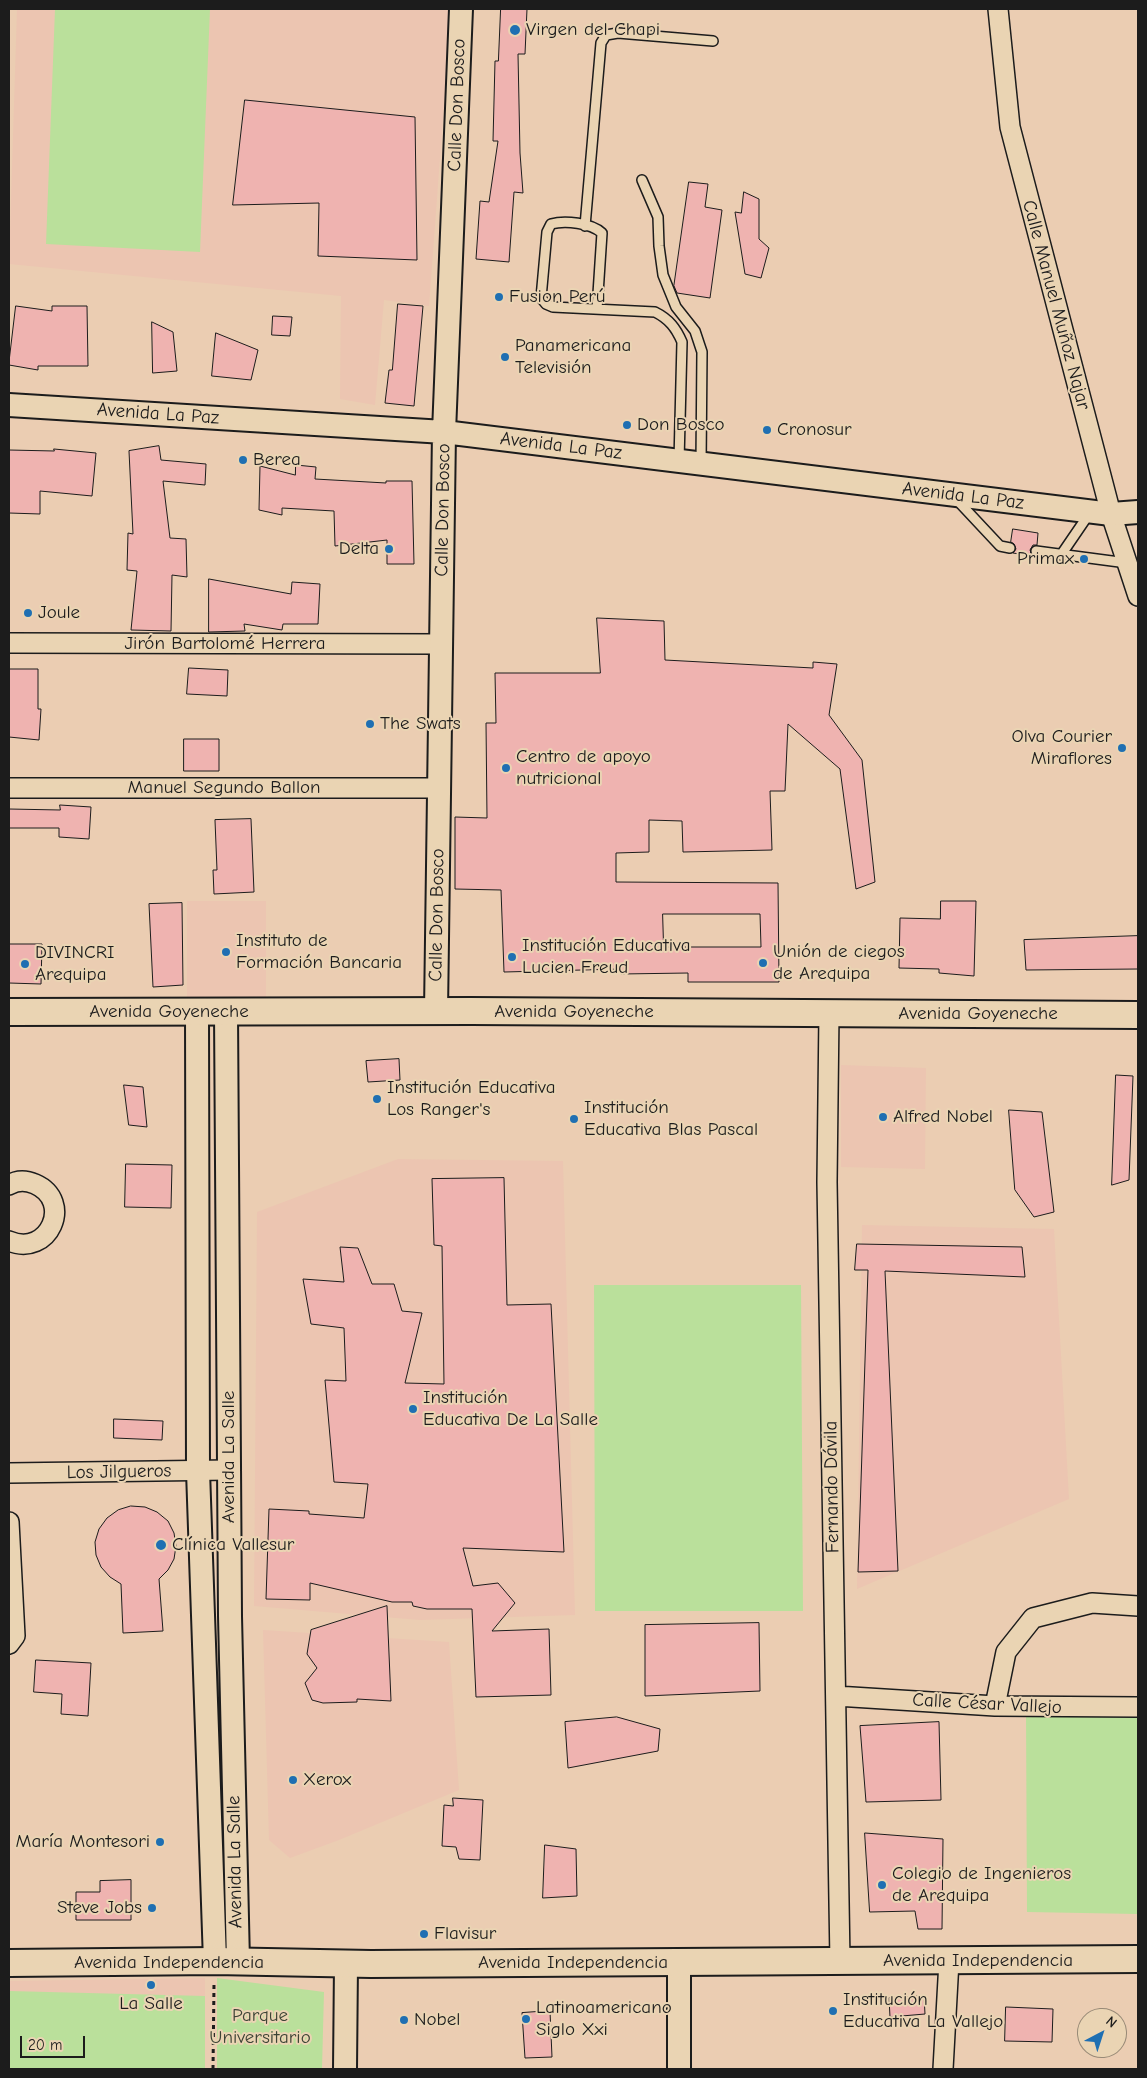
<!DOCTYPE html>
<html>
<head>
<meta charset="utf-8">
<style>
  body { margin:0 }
  #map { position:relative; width:1147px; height:2078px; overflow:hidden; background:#ebcdb2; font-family:"Comic Neue",sans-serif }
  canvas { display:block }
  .frame { position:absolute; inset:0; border:10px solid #1c1c1c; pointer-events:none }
  .north { position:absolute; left:1077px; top:2008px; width:50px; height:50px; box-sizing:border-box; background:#ead4b3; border:1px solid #988a77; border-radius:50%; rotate:40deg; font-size:14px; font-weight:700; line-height:20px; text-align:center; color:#1c1c1c }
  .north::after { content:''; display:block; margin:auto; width:18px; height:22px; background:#1f6fb2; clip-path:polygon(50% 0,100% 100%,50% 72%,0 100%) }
  .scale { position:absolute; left:20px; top:2036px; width:65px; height:22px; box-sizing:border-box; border:2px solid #1c1c1c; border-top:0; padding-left:6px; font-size:15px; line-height:18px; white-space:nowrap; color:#1c1c1c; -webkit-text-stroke:4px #ead4b3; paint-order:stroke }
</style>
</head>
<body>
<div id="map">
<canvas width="1147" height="2078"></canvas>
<div class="frame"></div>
<div class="north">N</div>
<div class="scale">20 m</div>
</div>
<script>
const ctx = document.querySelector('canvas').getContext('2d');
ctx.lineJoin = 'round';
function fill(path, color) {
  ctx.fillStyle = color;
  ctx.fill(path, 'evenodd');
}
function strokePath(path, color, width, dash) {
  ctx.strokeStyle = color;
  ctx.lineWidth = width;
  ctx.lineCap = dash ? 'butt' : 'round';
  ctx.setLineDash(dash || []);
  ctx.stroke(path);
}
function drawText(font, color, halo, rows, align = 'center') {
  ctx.font = font + ' "Comic Neue",sans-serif';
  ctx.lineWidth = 4;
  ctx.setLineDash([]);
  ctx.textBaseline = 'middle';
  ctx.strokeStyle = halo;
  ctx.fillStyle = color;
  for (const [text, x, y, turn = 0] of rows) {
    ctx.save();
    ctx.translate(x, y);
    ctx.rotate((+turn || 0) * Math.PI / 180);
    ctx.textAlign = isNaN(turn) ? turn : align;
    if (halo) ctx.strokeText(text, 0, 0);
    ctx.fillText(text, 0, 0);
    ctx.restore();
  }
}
const built = new Path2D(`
  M 17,9 L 451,9 L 429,306 L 384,300 L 375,405 L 340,399 L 341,296 L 9,264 Z
  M 187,901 L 266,901 L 266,1002 L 187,1002 Z
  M 841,1065 L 926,1068 L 925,1169 L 841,1167 Z
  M 398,1159 L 563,1161 L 575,1615 L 420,1620 L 254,1606 L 257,1212 Z
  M 862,1225 L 1054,1229 L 1069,1499 L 857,1589 Z
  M 263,1630 L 449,1642 L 459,1790 L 339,1840 L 290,1858 L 269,1840 Z
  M 205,1978 L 205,2069 L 9,2069 L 9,1981 Z`);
const green = new Path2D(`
  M 55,9 L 210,9 L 200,252 L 46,244 Z
  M 594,1285 L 801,1285 L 803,1611 L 595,1611 Z
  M 1026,1713 L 1138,1713 L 1138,1914 L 1027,1912 Z
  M 217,1978 L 324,1992 L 322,2069 L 217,2069 Z
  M 9,1991 L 205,1996 L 205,2069 L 9,2069 Z`);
const building = new Path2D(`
  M 501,9 L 527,9 L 525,54 L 518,54 L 520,153 L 523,193 L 514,192 L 509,262 L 476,259 L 480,201 L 489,202 L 498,141 L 493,141 L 495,61 L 498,61 Z
  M 245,100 L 415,117 L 417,260 L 318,256 L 319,203 L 233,205 Z
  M 689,182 L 708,184 L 705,207 L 722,210 L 710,298 L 677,293 L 674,286 Z
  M 744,192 L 759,199 L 759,239 L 769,248 L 761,278 L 745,274 L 735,212 L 741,213 Z
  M 398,304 L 423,306 L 414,406 L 385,403 L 389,370 L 392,370 Z
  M 16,306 L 52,311 L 52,306 L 87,306 L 88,366 L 38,366 L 38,370 L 9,365 Z
  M 273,316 L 292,317 L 290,336 L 272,335 Z
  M 152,322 L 173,332 L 177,371 L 153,373 Z
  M 216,333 L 258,350 L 251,380 L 212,376 Z
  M 159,446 L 161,460 L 206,464 L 205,485 L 163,481 L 170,538 L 186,539 L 187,577 L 172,575 L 171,631 L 131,630 L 137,571 L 127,570 L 128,533 L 133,534 L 129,451 Z
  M 54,449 L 96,453 L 92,496 L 40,491 L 40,514 L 9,513 L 9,450 L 54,451 Z
  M 296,465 L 316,467 L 315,479 L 386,483 L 386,481 L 412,481 L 414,564 L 387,564 L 387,540 L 335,546 L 334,511 L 282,508 L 282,515 L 259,510 L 260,466 L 295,475 Z
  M 1013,529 L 1038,533 L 1037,545 L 1033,545 L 1030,550 L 1032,556 L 1013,553 L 1016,549 L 1014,544 L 1011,542 Z
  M 209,579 L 291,594 L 292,582 L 320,584 L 318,624 L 283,624 L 282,630 L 244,624 L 245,631 L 209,632 Z
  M 597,618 L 664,621 L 665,660 L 813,668 L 813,662 L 837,664 L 829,715 L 862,760 L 875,882 L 856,889 L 840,769 L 788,724 L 785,791 L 770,791 L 772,850 L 683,852 L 682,821 L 649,820 L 649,852 L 616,853 L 616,882 L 778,883 L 779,982 L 688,982 L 688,973 L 621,974 L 621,969 L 504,972 L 501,890 L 455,889 L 455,817 L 487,818 L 486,723 L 496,723 L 495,673 L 600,673 ZM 663,914 L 760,914 L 761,947 L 664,947 Z
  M 189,668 L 228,670 L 227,696 L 187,694 Z
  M 9,669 L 38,669 L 38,709 L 41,709 L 39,740 L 9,737 Z
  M 184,739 L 219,739 L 219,771 L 184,771 Z
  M 60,805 L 91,807 L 89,839 L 59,837 L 59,828 L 9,828 L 9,809 L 60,810 Z
  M 251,819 L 254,892 L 214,894 L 213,870 L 217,870 L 215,820 Z
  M 941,901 L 976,901 L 974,976 L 939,973 L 939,969 L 899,968 L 900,918 L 940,919 Z
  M 182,903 L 183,985 L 153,987 L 149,904 Z
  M 1138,936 L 1138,969 L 1026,970 L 1024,940 Z
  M 9,944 L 42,944 L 41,984 L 9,983 Z
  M 399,1059 L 400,1080 L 368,1082 L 366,1061 Z
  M 1116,1075 L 1133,1076 L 1129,1180 L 1112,1185 Z
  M 124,1085 L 143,1087 L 147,1127 L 129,1125 Z
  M 1009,1110 L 1042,1112 L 1054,1212 L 1034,1217 L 1015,1190 Z
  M 126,1164 L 172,1165 L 171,1208 L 125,1207 Z
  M 504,1178 L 507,1305 L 551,1304 L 564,1552 L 463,1548 L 473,1586 L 498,1583 L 515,1603 L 492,1631 L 549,1629 L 551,1695 L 476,1697 L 472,1609 L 427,1609 L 413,1606 L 412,1602 L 392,1602 L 310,1583 L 310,1600 L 266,1599 L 269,1509 L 309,1511 L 309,1514 L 364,1518 L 368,1484 L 334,1482 L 325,1380 L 346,1381 L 344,1328 L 311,1324 L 303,1279 L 344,1282 L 340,1247 L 358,1248 L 372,1284 L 394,1284 L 402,1311 L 422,1313 L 405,1383 L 444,1384 L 442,1246 L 434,1245 L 432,1179 Z
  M 857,1244 L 1022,1247 L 1025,1277 L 885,1271 L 898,1571 L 858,1572 L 868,1270 L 855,1270 Z
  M 114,1419 L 163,1421 L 162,1440 L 114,1438 Z
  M 131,1506 L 145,1507 L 157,1512 L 168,1521 L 174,1533 L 176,1546 L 174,1559 L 168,1570 L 159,1579 L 163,1631 L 123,1633 L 121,1584 L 110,1577 L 101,1567 L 96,1555 L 95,1542 L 99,1529 L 107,1518 L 118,1510 Z
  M 387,1606 L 391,1701 L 357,1699 L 357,1702 L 323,1703 L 312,1700 L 305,1683 L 317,1668 L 307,1654 L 311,1630 Z
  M 759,1623 L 760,1691 L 645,1696 L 645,1625 Z
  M 36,1660 L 91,1663 L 88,1716 L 61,1714 L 62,1694 L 34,1692 Z
  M 617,1717 L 660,1729 L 658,1751 L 568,1768 L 565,1722 Z
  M 939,1722 L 941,1800 L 866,1802 L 860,1726 Z
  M 453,1798 L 483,1800 L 480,1860 L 459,1859 L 456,1847 L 442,1846 L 444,1805 L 453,1806 Z
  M 865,1833 L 943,1839 L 942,1929 L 918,1929 L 915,1911 L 870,1912 Z
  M 545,1845 L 576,1849 L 577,1896 L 543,1898 Z
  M 131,1880 L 131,1920 L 76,1920 L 76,1892 L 100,1892 L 100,1881 Z
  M 924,1996 L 925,2014 L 890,2017 L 889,1998 Z
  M 1006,2007 L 1053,2009 L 1052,2042 L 1005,2041 Z
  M 550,2011 L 552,2057 L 525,2058 L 522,2013 Z`);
const path = new Path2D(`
  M 213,2069 L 214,1984`);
const service = new Path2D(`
  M 642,180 L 658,217 L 659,246 L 663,275 L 676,307 L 695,331 L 702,352 L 701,464
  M 585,226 L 601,43 L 606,35 L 618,33 L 713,41
  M 597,309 L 602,233 C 591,223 565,220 551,224 L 547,232 L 541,298 L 546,304 L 553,307 L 655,312 C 669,319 676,328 682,342 L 679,461
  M 956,499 L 1000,546 L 1010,548
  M 1036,551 L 1127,563
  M 1061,555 L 1089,514`);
const minor = new Path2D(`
  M 998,9 L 1010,127 L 1111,514 L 1138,596
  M 9,643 L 441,644
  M 9,788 L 439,788
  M 829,1013 L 827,1182 L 840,1961
  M 9,1185 C 17,1180 26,1180 35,1184 C 74,1201 49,1258 9,1241
  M 9,1473 L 229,1470
  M 9,1522 L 15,1636 L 9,1644
  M 836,1696 L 995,1706 L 1138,1707
  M 995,1706 L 1006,1652 L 1033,1618 L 1092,1603 L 1138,1606
  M 943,2069 L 949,1961`);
const tertiary = new Path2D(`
  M 9,405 L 444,432 L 1111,514 L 1138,512
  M 436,1011 L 444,432 L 461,9
  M 197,1012 L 198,1471 L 215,1961
  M 226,1012 L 230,1616 L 238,1962
  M 679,1962 L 679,2069
  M 345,2069 L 346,1964`);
const secondary = new Path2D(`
  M 9,1012 L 471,1011 L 1138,1015
  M 9,1963 L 215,1961 L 371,1964 L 1138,1959`);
const markers = [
  [515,30,6,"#1f6fb2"],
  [499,297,5,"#1f6fb2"],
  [505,357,5,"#1f6fb2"],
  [627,425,5,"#1f6fb2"],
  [767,430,5,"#1f6fb2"],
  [243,460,5,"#1f6fb2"],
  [389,549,5,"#1f6fb2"],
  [1084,559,5,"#1f6fb2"],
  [28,613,5,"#1f6fb2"],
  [370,724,5,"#1f6fb2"],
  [1122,748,5,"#1f6fb2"],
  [506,768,5,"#1f6fb2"],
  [226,952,5,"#1f6fb2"],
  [512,957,5,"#1f6fb2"],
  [763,963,5,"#1f6fb2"],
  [25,964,5,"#1f6fb2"],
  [377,1099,5,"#1f6fb2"],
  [883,1117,5,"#1f6fb2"],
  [574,1119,5,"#1f6fb2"],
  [413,1409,5,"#1f6fb2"],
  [161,1545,6,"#1f6fb2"],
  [293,1780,5,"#1f6fb2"],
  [160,1842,5,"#1f6fb2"],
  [882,1885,5,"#1f6fb2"],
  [152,1908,5,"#1f6fb2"],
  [424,1934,5,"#1f6fb2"],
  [151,1985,5,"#1f6fb2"],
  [833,2011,5,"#1f6fb2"],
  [526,2019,5,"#1f6fb2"],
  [404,2020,5,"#1f6fb2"]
];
const poiNames = [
  ["Virgen del Chapi",526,30],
  ["Fusion Perú",509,297],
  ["Panamericana",515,346],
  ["Televisión",515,368],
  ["Don Bosco",637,425],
  ["Cronosur",777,430],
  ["Berea",253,460],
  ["Delta",379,549,"right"],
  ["Primax",1074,559,"right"],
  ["Joule",38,613],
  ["The Swats",380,724],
  ["Olva Courier",1112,737,"right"],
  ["Miraflores",1112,759,"right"],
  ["Centro de apoyo",516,757],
  ["nutricional",516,779],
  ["Instituto de",236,941],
  ["Formación Bancaria",236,963],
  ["Institución Educativa",522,946],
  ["Lucien Freud",522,968],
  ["Unión de ciegos",773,952],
  ["de Arequipa",773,974],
  ["DIVINCRI",35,953],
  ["Arequipa",35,975],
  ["Institución Educativa",387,1088],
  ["Los Ranger's",387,1110],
  ["Institución",584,1108],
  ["Educativa Blas Pascal",584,1130],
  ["Alfred Nobel",893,1117],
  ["Institución",423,1398],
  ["Educativa De La Salle",423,1420],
  ["Clínica Vallesur",172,1545],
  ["Xerox",303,1780],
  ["María Montesori",150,1842,"right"],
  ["Colegio de Ingenieros",892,1874],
  ["de Arequipa",892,1896],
  ["Steve Jobs",142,1908,"right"],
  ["Flavisur",434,1934],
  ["Institución",843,2000],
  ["Educativa La Vallejo",843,2022],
  ["La Salle",151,2004,"center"],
  ["Latinoamericano",536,2008],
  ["Siglo Xxi",536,2030],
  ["Nobel",414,2020]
];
const streetNames = [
  ["Calle Don Bosco",457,105,-88],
  ["Calle Manuel Muñoz Najar",1056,305,75],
  ["Avenida La Paz",158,414,4],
  ["Avenida La Paz",561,446,7],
  ["Avenida La Paz",963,496,7],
  ["Calle Don Bosco",443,510,-89],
  ["Jirón Bartolomé Herrera",225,644],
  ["Manuel Segundo Ballon",224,788],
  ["Calle Don Bosco",437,915,-89],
  ["Avenida Goyeneche",169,1012],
  ["Avenida Goyeneche",574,1012],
  ["Avenida Goyeneche",978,1014],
  ["Avenida La Salle",229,1457,-90],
  ["Los Jilgueros",119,1472,-1],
  ["Fernando Dávila",832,1487,-91],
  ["Calle César Vallejo",987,1704,3],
  ["Avenida La Salle",235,1862,-91],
  ["Avenida Independencia",978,1961],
  ["Avenida Independencia",169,1963],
  ["Avenida Independencia",573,1963]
];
const parkNames = [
  ["Parque",260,2016],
  ["Universitario",260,2038]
];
fill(built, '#ecc5b1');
fill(green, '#bae09b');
fill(building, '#efb3b0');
strokePath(building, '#1c1c1c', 1);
strokePath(service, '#1c1c1c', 12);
strokePath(minor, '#1c1c1c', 22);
strokePath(tertiary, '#1c1c1c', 26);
strokePath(secondary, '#1c1c1c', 30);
strokePath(path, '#1c1c1c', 3, [4, 4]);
strokePath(service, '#ead4b3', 9);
strokePath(minor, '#ead4b3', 19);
strokePath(tertiary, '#ead4b3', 22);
strokePath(secondary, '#ead4b3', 26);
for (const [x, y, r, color] of markers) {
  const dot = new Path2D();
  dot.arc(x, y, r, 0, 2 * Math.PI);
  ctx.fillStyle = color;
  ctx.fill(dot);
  strokePath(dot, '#ead4b3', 2);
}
drawText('19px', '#1c1c1c', '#ead4b3', poiNames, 'left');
drawText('19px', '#1c1c1c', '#ead4b3', streetNames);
drawText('19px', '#3c4335', '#ead4b3', parkNames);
</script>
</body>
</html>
